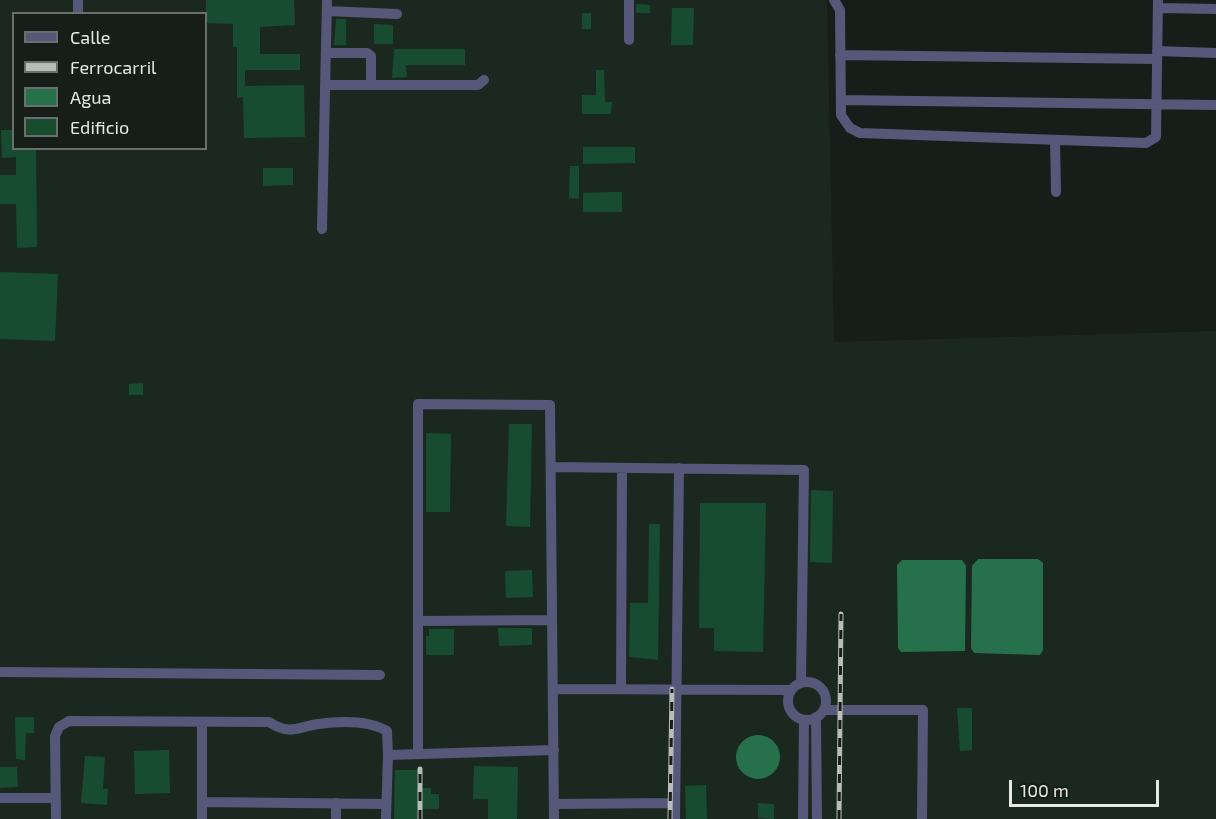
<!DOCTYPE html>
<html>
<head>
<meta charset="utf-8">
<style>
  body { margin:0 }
  #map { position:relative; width:1216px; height:819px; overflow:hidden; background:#171d19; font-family:"Exo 2",sans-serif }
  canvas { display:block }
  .legend { position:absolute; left:12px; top:12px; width:195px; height:138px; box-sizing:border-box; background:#171d19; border:2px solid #696f6b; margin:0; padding:8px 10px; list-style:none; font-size:18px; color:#e5e9e6 }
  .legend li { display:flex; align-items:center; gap:12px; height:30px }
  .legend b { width:30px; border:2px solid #696f6b }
  .scale { position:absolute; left:1009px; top:780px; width:150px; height:27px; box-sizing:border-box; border:3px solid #e5e9e6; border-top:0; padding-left:8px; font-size:18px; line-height:21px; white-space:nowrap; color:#e5e9e6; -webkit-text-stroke:4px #171d19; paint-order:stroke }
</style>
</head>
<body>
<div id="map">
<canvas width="1216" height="819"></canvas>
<ul class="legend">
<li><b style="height:8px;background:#565879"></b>Calle</li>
<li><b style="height:8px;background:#b8bcb9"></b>Ferrocarril</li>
<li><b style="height:16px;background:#26714c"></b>Agua</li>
<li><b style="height:16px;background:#184c31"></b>Edificio</li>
</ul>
<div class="scale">100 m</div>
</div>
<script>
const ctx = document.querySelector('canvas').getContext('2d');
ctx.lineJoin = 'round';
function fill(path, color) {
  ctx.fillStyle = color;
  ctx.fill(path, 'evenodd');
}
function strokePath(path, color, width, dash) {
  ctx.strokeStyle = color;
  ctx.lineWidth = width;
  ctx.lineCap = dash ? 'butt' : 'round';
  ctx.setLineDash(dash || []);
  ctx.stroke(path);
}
const built = new Path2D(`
  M 0,0 L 827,0 L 834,342 L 1216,331 L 1216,819 L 0,819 ZM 14,14 L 206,14 L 206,148 L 14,148 Z`);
const water = new Path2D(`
  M 978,559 L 1038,559 L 1043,563 L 1043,650 L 1040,655 L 974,653 L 971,648 L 972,566 Z
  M 902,560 L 962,560 L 966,566 L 965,651 L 901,652 L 898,648 L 897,565 Z
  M736 757a22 22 0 1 1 44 0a22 22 0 1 1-44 0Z`);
const building = new Path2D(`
  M 206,0 L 294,0 L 295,25 L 260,27 L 260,54 L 300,54 L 300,70 L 245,70 L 245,86 L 304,85 L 305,137 L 244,138 L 243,97 L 237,98 L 237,47 L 233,47 L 233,24 L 206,23 Z
  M 636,4 L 650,5 L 650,13 L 636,13 Z
  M 672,8 L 694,8 L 693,45 L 671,45 Z
  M 582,13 L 591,13 L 591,29 L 582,29 Z
  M 336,19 L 346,19 L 346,45 L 334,45 Z
  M 374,24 L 393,25 L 393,44 L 374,44 Z
  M 394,49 L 465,49 L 465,65 L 406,65 L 407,77 L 392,78 Z
  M 596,70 L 604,70 L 605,102 L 612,102 L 611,114 L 582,114 L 582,95 L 596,95 Z
  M 1,130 L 14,130 L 14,148 L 36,148 L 37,247 L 17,248 L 16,204 L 0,204 L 0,175 L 16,175 L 16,157 L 2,158 Z
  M 583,147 L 635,147 L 635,163 L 583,164 Z
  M 570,166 L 579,166 L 579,199 L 569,198 Z
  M 263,168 L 293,168 L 293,185 L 263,186 Z
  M 613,192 L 622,192 L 622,212 L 583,212 L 583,193 Z
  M 0,272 L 58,274 L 55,341 L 0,339 Z
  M 143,383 L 143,395 L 129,395 L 129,384 Z
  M 509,424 L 532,424 L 530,527 L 506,526 Z
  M 426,433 L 451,434 L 450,512 L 426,512 Z
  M 811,490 L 833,491 L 832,563 L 810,562 Z
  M 700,503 L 766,503 L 763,652 L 714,651 L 714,628 L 699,628 Z
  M 649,524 L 660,524 L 658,660 L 629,657 L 630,603 L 648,603 Z
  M 532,570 L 533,597 L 506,598 L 505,571 Z
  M 498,628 L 532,628 L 532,645 L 499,646 Z
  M 429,629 L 454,629 L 454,655 L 426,655 L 426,636 L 429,636 Z
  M 957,708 L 972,708 L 972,750 L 960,751 Z
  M 15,717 L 34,717 L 34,733 L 26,733 L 25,760 L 16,759 Z
  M 169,750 L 170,793 L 135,794 L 134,751 Z
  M 85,756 L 105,757 L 103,789 L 108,789 L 107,805 L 81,803 Z
  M 474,766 L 518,767 L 517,819 L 488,819 L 488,799 L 473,799 Z
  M 0,767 L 17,767 L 18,787 L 0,788 Z
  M 395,770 L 418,770 L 417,788 L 431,788 L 431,794 L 439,794 L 439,809 L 417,809 L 417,819 L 394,819 Z
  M 706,785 L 707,819 L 686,819 L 685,786 Z
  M 758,803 L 774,804 L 774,819 L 758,818 Z`);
const minor = new Path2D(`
  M 78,0 L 78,14
  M 834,0 L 840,10 L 841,115 L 850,128 L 860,133 L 1146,143 L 1156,137 L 1158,0
  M 1158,8 L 1216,9
  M 327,11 L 397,14
  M 629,40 L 629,0
  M 1157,51 L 1216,53
  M 326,53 L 367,53 L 371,56 L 371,85
  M 840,55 L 1157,59
  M 325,85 L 478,85 L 484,80
  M 841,100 L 1216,105
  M 1055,140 L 1056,192
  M 322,229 L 327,0
  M 551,467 L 804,470 L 801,682
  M 418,621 L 552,620
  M 0,672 L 380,675
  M788 701a19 19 0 1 1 38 0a19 19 0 1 1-38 0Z
  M 553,689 L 791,690
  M 621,689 L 622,468
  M 824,710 L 923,710 L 922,819
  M 816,717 L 817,819
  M 202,722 L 202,819
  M 418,754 L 418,404 L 550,405 L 554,819
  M 0,798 L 55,798
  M 202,802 L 386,804
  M 554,804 L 675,803
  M 56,819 L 55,736 L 59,727 L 69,721 L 269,722 C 291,736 297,727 318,724 C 340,721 368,720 387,731 L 388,755 L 554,750
  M 336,819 L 336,803
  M 386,819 L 388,755
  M 675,819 L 679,468
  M 803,819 L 804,720`);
const rail = new Path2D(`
  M 420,819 L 420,769
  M 670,819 L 672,689
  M 839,819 L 841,614`);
fill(built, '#1b2820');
fill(water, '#26714c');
fill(building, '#184c31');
strokePath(minor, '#565879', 10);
strokePath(rail, '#b8bcb9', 5);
strokePath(rail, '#171d19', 3, [9]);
</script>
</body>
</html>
